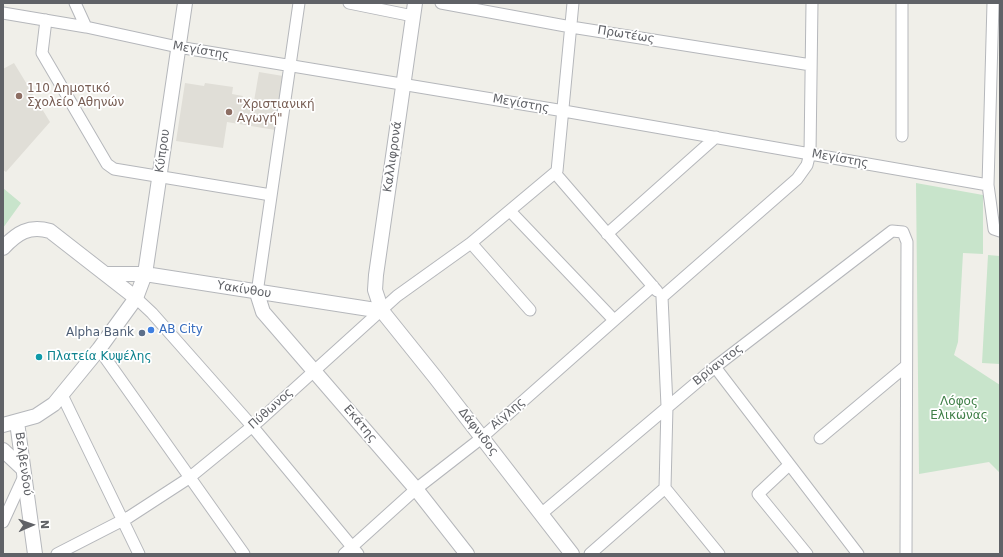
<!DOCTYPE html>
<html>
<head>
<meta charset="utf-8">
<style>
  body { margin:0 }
  #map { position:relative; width:1003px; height:557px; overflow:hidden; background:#f0efe9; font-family:"DejaVu Sans",sans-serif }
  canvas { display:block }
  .frame { position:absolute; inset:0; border:4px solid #606267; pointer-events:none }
  .north { position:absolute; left:12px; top:505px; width:40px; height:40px; -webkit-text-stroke:3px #fff; paint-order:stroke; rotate:88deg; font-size:11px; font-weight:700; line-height:16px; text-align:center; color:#606267 }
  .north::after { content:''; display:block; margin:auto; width:14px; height:18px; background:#606267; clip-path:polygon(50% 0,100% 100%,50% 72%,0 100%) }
</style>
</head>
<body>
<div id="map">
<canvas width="1003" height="557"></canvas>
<div class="frame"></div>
<div class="north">N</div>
</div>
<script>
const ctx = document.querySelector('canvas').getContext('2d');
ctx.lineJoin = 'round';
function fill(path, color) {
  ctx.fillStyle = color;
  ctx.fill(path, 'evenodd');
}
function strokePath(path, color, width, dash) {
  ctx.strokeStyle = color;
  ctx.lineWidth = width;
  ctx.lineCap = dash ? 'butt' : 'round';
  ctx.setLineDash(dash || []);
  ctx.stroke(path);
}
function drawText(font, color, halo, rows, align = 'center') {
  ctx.font = font + ' "DejaVu Sans",sans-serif';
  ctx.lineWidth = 3.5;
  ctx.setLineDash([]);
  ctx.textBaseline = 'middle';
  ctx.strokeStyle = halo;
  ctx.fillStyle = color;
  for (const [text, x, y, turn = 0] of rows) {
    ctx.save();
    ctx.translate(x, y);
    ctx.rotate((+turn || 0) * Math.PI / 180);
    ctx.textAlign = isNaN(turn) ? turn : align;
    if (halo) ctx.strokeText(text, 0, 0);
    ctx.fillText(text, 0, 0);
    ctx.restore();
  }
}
const education = new Path2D(`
  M 14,63 L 50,122 L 6,172 L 3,170 L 3,69 Z
  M 259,72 L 283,76 L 275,130 L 227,122 L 223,148 L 176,141 L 185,83 L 204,86 L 205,83 L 233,87 L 232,94 L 243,96 L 242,99 L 254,101 Z`);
const green = new Path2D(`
  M 916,183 L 983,195 L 983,254 L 963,253 L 958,342 L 954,355 L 1000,385 L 1000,473 L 989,462 L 919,474 Z
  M 3,188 L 21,203 L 3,228 Z
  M 988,255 L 1000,256 L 1000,364 L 982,363 Z`);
const minor = new Path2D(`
  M 75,3 L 86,27
  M 349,3 L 413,16
  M 441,3 L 571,27 L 811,65
  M 902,3 L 902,136
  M 993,3 L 988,185 L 994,229 L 1000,231
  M 3,13 L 86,27 L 178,47 L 558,110 L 988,185
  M 46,20 L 42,53 L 107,164 L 114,169 L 271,195
  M 555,173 L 657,291
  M 510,211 L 614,320
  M 607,234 L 716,137
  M 471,243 L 530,310
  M 257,293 L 299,3
  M 662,297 L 797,179 L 807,165 L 810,153 L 812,3
  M 662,297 L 667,406 L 665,488 L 719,554
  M 136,298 L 152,313 L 252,426 L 358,554
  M 99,349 L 244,554
  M 715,367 L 858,554
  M 62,395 L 139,554
  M 820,438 L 906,366
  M 789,465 L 758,494 L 807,554
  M 541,514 L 715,367 L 892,231 L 903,232 L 907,242 L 906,554
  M 3,522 L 25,474
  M 57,554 L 129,517 L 189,478 L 260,420 L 397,296 L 471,243 L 557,171 L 573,3
  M 344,554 L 416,489 L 479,440 L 653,286
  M 590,554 L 665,488`);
const tertiary = new Path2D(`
  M 415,3 L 376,275 L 375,290 L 382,311 L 435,377 L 572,554
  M 3,248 C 17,233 29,225 50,231 L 136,298
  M 106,274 L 145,274 L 382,311
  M 257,293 L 263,312 L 416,489 L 467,554
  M 17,422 L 35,554
  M 3,425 L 36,416 L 54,404 L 99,349 L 136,298 L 145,274 L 185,3
  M 3,450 L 22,468`);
const markers = [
  [19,96,4,"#8d6e63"],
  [229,112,4,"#8d6e63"],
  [151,330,4,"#3f7fe0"],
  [142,333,4,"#5c6f8a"],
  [39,357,4,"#0f9aa8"]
];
const streetNames = [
  ["Πρωτέως",626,35,9],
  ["Μεγίστης",201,51,10],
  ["Μεγίστης",521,104,10],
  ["Κύπρου",163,151,-82],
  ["Καλλιφρονά",393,157,-82],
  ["Μεγίστης",840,159,10],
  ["Υακίνθου",244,290,9],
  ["Βρύαντος",718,365,-38],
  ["Πύθωνος",271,409,-42],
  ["Αίγλης",508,414,-41],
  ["Εκάτης",360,424,50],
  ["Δάφνιδος",478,432,52],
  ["Βελβενδού",23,464,82]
];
const educationNames = [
  ["110 Δημοτικό",27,89],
  ["Σχολείο Αθηνών",27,103],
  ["\"Χριστιανική",237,105],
  ["Αγωγή\"",237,119]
];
const shopNames = [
  ["AB City",159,330]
];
const serviceNames = [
  ["Alpha Bank",134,333]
];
const cultureNames = [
  ["Πλατεία Κυψέλης",47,357]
];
const parkNames = [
  ["Λόφος",959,402],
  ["Ελικώνας",959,416]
];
fill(education, '#e0ded7');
fill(green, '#c8e4cb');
strokePath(minor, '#b5b7bb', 13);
strokePath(tertiary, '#b5b7bb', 16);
strokePath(minor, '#fff', 11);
strokePath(tertiary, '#fff', 14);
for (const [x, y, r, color] of markers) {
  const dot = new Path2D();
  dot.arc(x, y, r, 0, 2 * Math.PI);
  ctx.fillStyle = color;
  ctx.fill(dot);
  strokePath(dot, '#fff', 1.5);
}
drawText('12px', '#606267', '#fff', streetNames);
drawText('12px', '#785e54', '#fff', educationNames, 'left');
drawText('12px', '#366cbe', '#fff', shopNames, 'left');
drawText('12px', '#4e5e75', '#fff', serviceNames, 'right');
drawText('12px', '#0d838f', '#fff', cultureNames, 'left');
drawText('12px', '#3f7f47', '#fff', parkNames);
</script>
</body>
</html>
